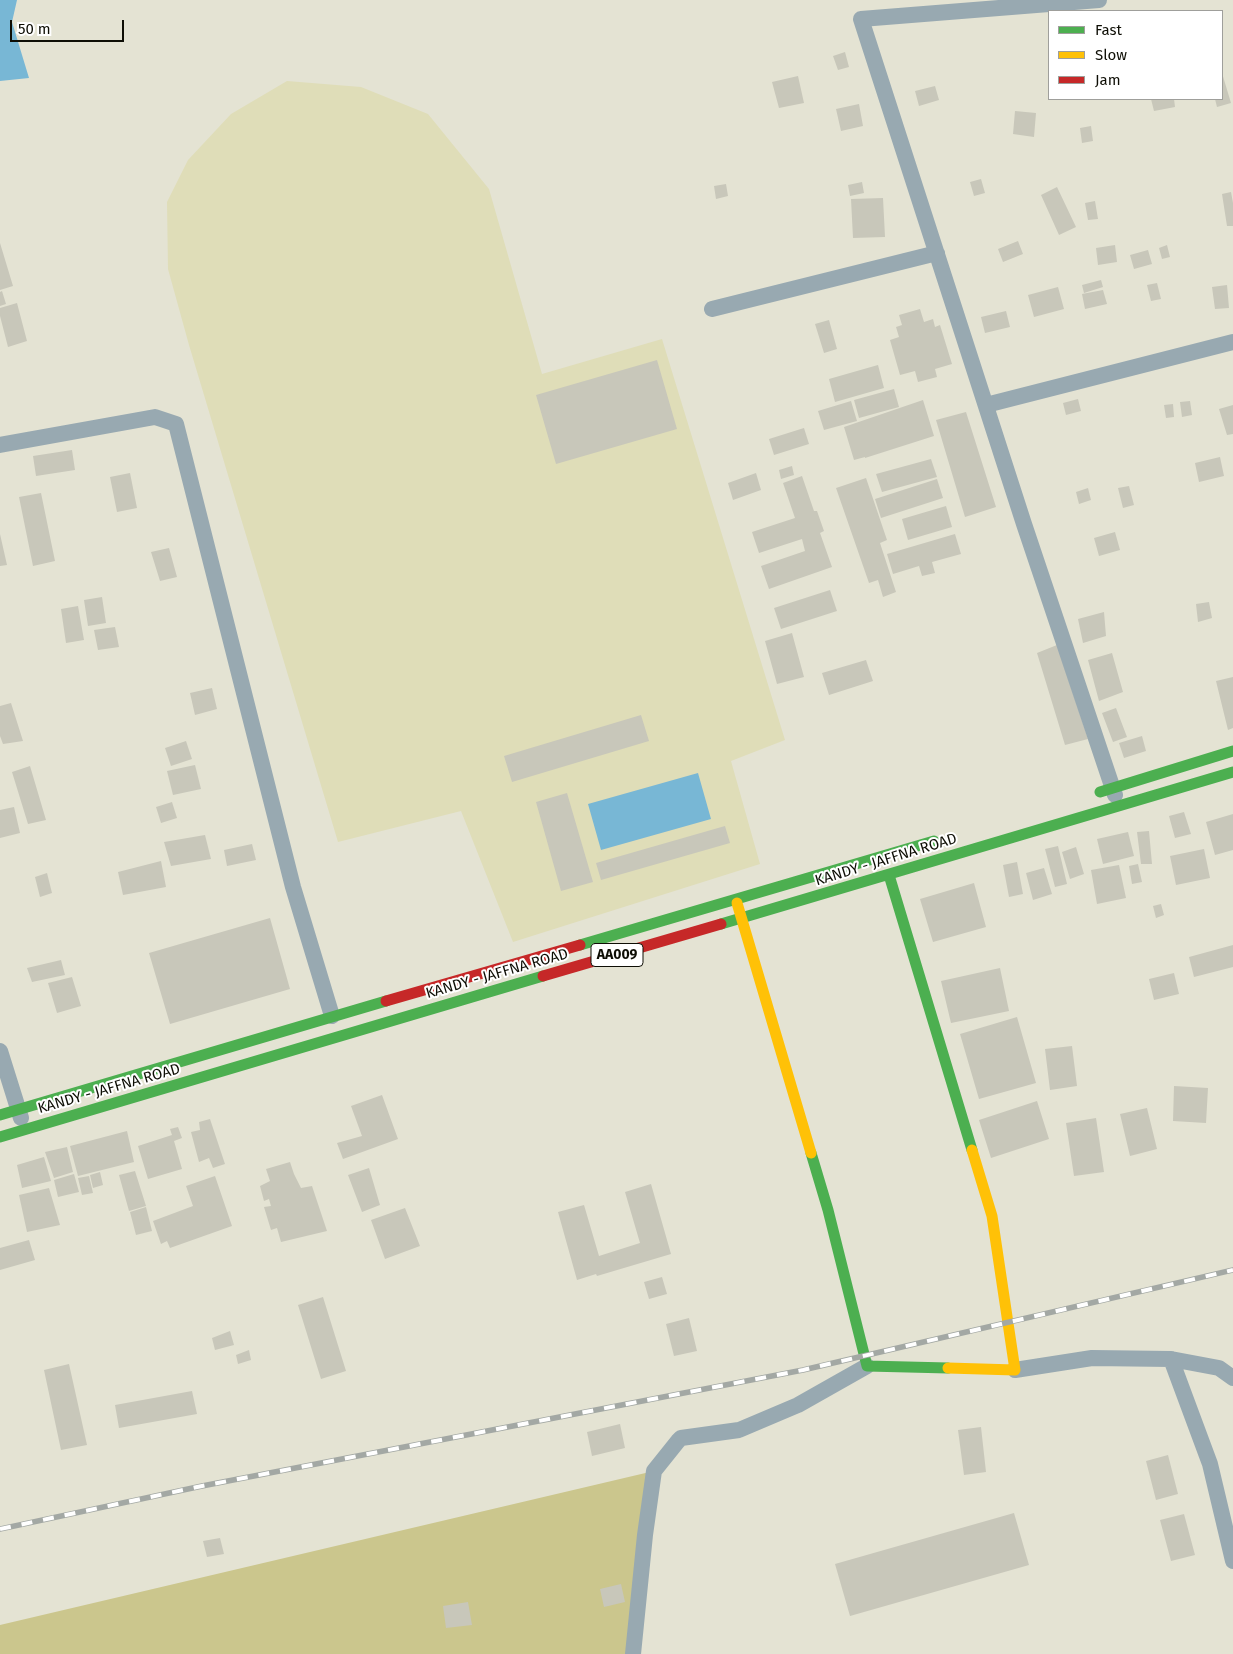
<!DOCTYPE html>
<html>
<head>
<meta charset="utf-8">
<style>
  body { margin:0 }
  #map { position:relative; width:1233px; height:1654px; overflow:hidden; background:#e4e3d3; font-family:"Fira Sans",sans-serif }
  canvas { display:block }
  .legend { position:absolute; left:1048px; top:10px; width:175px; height:90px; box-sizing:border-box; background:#fff; border:1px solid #9f9f9b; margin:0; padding:6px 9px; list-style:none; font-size:15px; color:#0e0e05 }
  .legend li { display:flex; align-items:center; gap:10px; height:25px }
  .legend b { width:25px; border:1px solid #9f9f9b }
  .scale { position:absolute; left:10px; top:20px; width:114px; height:22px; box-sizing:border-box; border:2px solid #0e0e05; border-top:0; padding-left:6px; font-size:15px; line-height:18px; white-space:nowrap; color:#0e0e05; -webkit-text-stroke:4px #fff; paint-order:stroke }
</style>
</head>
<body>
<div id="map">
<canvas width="1233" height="1654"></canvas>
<ul class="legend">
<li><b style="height:6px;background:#4caf50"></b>Fast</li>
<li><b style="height:6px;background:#ffc107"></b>Slow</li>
<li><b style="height:6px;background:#c62828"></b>Jam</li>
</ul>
<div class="scale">50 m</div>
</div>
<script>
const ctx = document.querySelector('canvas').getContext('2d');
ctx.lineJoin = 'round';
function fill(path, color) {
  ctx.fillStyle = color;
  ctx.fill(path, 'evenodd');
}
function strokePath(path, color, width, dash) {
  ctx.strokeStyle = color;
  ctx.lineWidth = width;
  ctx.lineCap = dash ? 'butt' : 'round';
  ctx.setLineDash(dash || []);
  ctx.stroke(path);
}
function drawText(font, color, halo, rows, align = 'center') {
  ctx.font = font + ' "Fira Sans",sans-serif';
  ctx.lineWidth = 4;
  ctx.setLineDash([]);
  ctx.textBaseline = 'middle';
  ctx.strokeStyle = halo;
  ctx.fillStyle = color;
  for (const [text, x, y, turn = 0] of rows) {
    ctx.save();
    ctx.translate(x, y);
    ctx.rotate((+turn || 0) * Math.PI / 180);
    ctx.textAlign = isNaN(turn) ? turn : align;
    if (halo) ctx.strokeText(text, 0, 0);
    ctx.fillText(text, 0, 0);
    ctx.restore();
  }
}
const green = new Path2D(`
  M 287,81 L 361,87 L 428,114 L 489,189 L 542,374 L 662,339 L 785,740 L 731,761 L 760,864 L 513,942 L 461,811 L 338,842 L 189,345 L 168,269 L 167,202 L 188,160 L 231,114 Z`);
const forest = new Path2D(`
  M 654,1471 L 638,1654 L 0,1654 L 0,1625 Z`);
const water = new Path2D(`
  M 0,0 L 17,0 L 12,22 L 29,78 L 0,81 Z
  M 698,773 L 711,819 L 601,850 L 588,804 Z`);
const building = new Path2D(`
  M 845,52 L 849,67 L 838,70 L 833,56 Z
  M 1222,73 L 1231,103 L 1217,107 L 1215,99 L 1222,99 Z
  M 798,76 L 804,103 L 779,108 L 772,82 Z
  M 935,86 L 939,100 L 919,106 L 915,91 Z
  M 1151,99 L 1174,99 L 1175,107 L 1154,111 Z
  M 859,104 L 863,126 L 841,131 L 836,109 Z
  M 1015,111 L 1036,113 L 1034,137 L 1013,134 Z
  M 1091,126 L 1093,141 L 1082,143 L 1080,128 Z
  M 981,179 L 985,193 L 974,196 L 970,182 Z
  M 862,182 L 864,193 L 850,196 L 848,185 Z
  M 726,184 L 728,196 L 716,199 L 714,186 Z
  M 1057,187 L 1076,227 L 1059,235 L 1041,195 Z
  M 1231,192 L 1233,203 L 1233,226 L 1227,226 L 1222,194 Z
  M 883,198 L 885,237 L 853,238 L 851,199 Z
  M 1095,201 L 1098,219 L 1088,220 L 1085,203 Z
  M 1018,241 L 1023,254 L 1003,262 L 998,249 Z
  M 0,243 L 13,286 L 0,290 Z
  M 1115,245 L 1117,262 L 1098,265 L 1096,248 Z
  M 1167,245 L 1170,257 L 1162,259 L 1159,248 Z
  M 1148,250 L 1152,264 L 1134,269 L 1130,255 Z
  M 1101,280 L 1103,287 L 1084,293 L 1082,285 Z
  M 1157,283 L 1161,299 L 1151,301 L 1147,285 Z
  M 1227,285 L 1229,308 L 1215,309 L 1212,287 Z
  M 1058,287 L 1064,309 L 1034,317 L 1028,295 Z
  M 1103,290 L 1107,304 L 1085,309 L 1082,294 Z
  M 2,291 L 6,304 L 0,306 L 0,292 Z
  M 17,303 L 27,341 L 8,347 L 0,316 L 0,308 Z
  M 920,309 L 924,322 L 933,319 L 935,327 L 940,325 L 952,364 L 935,369 L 937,377 L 918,382 L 915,371 L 900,375 L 890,340 L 899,337 L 896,327 L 902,325 L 899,315 Z
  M 1006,311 L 1010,327 L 985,333 L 981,317 Z
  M 829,320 L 837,349 L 824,353 L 815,324 Z
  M 657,360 L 677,429 L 556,464 L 536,395 Z
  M 878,365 L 884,388 L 835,402 L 829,379 Z
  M 894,389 L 899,407 L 859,418 L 854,400 Z
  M 1078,399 L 1081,411 L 1066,415 L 1063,403 Z
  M 923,400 L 934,436 L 865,458 L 865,457 L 854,460 L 844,427 Z
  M 851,401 L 857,421 L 824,430 L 818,411 Z
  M 1190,401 L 1192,415 L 1182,417 L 1180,402 Z
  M 1173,404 L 1174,417 L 1166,418 L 1164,405 Z
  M 1233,405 L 1233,434 L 1227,435 L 1219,409 Z
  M 966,412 L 996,507 L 965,517 L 936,420 Z
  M 804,428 L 809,444 L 774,455 L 769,439 Z
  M 72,450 L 75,470 L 36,476 L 33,456 Z
  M 1220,457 L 1224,476 L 1199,482 L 1195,463 Z
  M 931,459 L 937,477 L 882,492 L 876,474 Z
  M 792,466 L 794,475 L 781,479 L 779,470 Z
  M 130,473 L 137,508 L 117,512 L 110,477 Z
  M 756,473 L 761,490 L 733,500 L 728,483 Z
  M 802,476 L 814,511 L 817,511 L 824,531 L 820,533 L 832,567 L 769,589 L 761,566 L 805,551 L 802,539 L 759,553 L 752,532 L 795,518 L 783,483 Z
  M 866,478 L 887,540 L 880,543 L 896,592 L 883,597 L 878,580 L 869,583 L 836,488 Z
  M 937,479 L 943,498 L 881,518 L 875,499 Z
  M 1129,486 L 1134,505 L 1123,508 L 1118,488 Z
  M 1088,488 L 1091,500 L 1079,504 L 1076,492 Z
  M 41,493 L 55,561 L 33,566 L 19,497 Z
  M 946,506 L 952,527 L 908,540 L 902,519 Z
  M 1115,532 L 1120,550 L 1099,556 L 1094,538 Z
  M 0,534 L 7,565 L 0,566 Z
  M 955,534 L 961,554 L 932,562 L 935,573 L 922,576 L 919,566 L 893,574 L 887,554 Z
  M 169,548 L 177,577 L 160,581 L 151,552 Z
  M 830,590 L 837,611 L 781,629 L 774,608 Z
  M 102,597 L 106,623 L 88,626 L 84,600 Z
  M 1209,602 L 1212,618 L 1198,622 L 1196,604 Z
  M 78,606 L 84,640 L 66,643 L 61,609 Z
  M 1104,612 L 1106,636 L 1083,643 L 1078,619 Z
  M 115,627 L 119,647 L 98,650 L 94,630 Z
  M 792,633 L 804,677 L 777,684 L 765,641 Z
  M 1057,645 L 1088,739 L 1065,745 L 1037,653 Z
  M 1112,653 L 1123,692 L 1099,701 L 1088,660 Z
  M 866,660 L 873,681 L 829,695 L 822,673 Z
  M 1233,677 L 1233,728 L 1228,730 L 1216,681 Z
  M 212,688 L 217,709 L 195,715 L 190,693 Z
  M 11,703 L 23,741 L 3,744 L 0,736 L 0,706 Z
  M 1116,708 L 1127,737 L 1113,742 L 1102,713 Z
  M 641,715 L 649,741 L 512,782 L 504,756 Z
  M 1142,736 L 1146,751 L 1124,758 L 1119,743 Z
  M 186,741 L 192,759 L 171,766 L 165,748 Z
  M 195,765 L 201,789 L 173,795 L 167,771 Z
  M 30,766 L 46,820 L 28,824 L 12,772 Z
  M 567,793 L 593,882 L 561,891 L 536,802 Z
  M 172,802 L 177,818 L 161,823 L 156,807 Z
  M 14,807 L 20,833 L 0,838 L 0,810 Z
  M 1184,812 L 1191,834 L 1175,838 L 1169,816 Z
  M 1233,814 L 1233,850 L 1215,855 L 1206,822 Z
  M 725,826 L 730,843 L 601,880 L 596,863 Z
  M 1149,831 L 1152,864 L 1141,864 L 1137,832 Z
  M 1128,832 L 1134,856 L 1103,864 L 1097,839 Z
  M 205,835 L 211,859 L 171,866 L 164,842 Z
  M 252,844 L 256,860 L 227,866 L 224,850 Z
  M 1058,846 L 1067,884 L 1055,887 L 1045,849 Z
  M 1076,847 L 1084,874 L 1070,879 L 1062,852 Z
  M 1204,849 L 1210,878 L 1176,885 L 1170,856 Z
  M 161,861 L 166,887 L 123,895 L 118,872 Z
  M 1017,862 L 1023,894 L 1009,897 L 1003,865 Z
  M 1138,864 L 1142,882 L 1132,884 L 1129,866 Z
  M 1119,865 L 1126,898 L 1097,904 L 1091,870 Z
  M 1044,868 L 1052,894 L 1033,900 L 1026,873 Z
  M 47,873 L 52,893 L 40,897 L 35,877 Z
  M 974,883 L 986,927 L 933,942 L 920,899 Z
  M 1161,904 L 1164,915 L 1156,918 L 1153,906 Z
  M 270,918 L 290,989 L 170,1024 L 149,953 Z
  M 1233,945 L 1233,967 L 1194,977 L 1189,957 Z
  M 61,960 L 65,975 L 32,982 L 27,968 Z
  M 1000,968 L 1009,1011 L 951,1023 L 941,981 Z
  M 1174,973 L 1179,994 L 1154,1000 L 1149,979 Z
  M 72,977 L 81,1006 L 57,1013 L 48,983 Z
  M 1017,1017 L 1036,1083 L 979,1099 L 960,1034 Z
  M 1072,1046 L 1077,1086 L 1050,1090 L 1045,1049 Z
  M 1174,1086 L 1208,1088 L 1206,1123 L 1173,1121 Z
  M 382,1095 L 398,1139 L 343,1159 L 337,1143 L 362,1136 L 351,1106 Z
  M 1037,1101 L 1049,1139 L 991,1158 L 979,1120 Z
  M 1147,1108 L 1157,1149 L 1130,1156 L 1120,1114 Z
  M 1096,1118 L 1104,1172 L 1074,1176 L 1066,1123 Z
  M 210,1119 L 225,1164 L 213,1168 L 209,1158 L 199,1162 L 191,1132 L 200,1130 L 199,1122 Z
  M 178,1127 L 182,1138 L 174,1141 L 182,1169 L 148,1179 L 138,1146 L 172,1135 L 170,1129 Z
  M 127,1131 L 134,1162 L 78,1176 L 70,1146 Z
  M 67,1147 L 73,1172 L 54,1178 L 45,1152 Z
  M 44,1157 L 51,1181 L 22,1188 L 17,1165 Z
  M 290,1162 L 294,1174 L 301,1188 L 312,1186 L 327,1231 L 281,1242 L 277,1228 L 271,1230 L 264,1207 L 271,1206 L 269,1199 L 264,1201 L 260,1186 L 270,1181 L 266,1169 Z
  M 369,1168 L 380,1205 L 362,1212 L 348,1175 Z
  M 135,1171 L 146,1206 L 129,1211 L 119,1175 Z
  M 100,1172 L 103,1185 L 93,1188 L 90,1175 Z
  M 74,1174 L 79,1192 L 58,1197 L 54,1180 Z
  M 89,1176 L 93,1193 L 82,1195 L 78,1178 Z
  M 215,1176 L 232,1226 L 170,1248 L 167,1241 L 161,1244 L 153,1221 L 193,1206 L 186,1186 Z
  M 651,1184 L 671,1254 L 597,1276 L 596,1274 L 577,1280 L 558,1212 L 584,1205 L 599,1256 L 640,1243 L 625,1192 Z
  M 49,1188 L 60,1225 L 27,1232 L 19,1195 Z
  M 146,1207 L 152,1231 L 136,1235 L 130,1212 Z
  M 405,1208 L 420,1246 L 385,1259 L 371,1220 Z
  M 29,1240 L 35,1260 L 0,1270 L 0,1248 Z
  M 662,1277 L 667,1294 L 649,1299 L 644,1282 Z
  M 323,1297 L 346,1371 L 321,1379 L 298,1305 Z
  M 689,1318 L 697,1351 L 674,1356 L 666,1324 Z
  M 230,1331 L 234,1345 L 215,1350 L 212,1338 Z
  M 249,1350 L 251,1360 L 238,1364 L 236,1355 Z
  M 69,1364 L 87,1445 L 61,1450 L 44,1370 Z
  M 192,1391 L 197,1414 L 119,1428 L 115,1405 Z
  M 620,1424 L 625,1448 L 592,1456 L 587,1432 Z
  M 981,1427 L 986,1472 L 964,1475 L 958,1430 Z
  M 1168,1455 L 1178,1494 L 1156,1500 L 1146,1461 Z
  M 1014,1513 L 1029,1565 L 850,1616 L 835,1564 Z
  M 1184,1514 L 1195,1555 L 1171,1561 L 1160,1520 Z
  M 220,1538 L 224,1554 L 207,1557 L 203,1541 Z
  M 621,1584 L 625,1602 L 604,1607 L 600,1589 Z
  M 468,1602 L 472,1625 L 446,1628 L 443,1606 Z`);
const street = new Path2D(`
  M 1099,0 L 861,19 L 1024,524 L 1115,795
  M 712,309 L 937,253
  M 986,405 L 1233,342
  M 0,445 L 155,417 L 176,424 L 293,887 L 332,1016
  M 0,1051 L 21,1118
  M 1171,1359 L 1219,1368 L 1233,1378
  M 1015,1370 L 1092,1358 L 1171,1359 L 1210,1464 L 1233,1561
  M 633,1654 L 645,1535 L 654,1471 L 678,1441 L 681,1438 L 739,1430 L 798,1405 L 867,1366`);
const fast = new Path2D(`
  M 1100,792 L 1233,751
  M 889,875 L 972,1150
  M 721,924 L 1233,772
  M 580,945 L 934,841
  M 0,1115 L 386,1001
  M 0,1137 L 543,976
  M 811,1153 L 828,1210 L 867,1366 L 948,1368`);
const slow = new Path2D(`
  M 737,903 L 811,1153
  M 948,1368 L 1015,1370 L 992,1216 L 972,1150`);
const jam = new Path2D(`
  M 543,976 L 721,924
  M 386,1001 L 580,945`);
const rail = new Path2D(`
  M 0,1529 L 202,1486 L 803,1370 L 1233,1270`);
const shields = [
  [617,955,52]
];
const shieldNames = [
  ["AA009",617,955]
];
const streetNames = [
  ["KANDY - JAFFNA ROAD",886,860,-17],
  ["KANDY - JAFFNA ROAD",497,974,-16],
  ["KANDY - JAFFNA ROAD",109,1089,-16]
];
fill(green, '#dfddb8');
fill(forest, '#cbc68d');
fill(water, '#78b7d5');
fill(building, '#c8c7ba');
strokePath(street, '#98a9b1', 16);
strokePath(fast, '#4caf50', 11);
strokePath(slow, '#ffc107', 11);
strokePath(jam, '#c62828', 11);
strokePath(rail, '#a3a8a4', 5.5);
strokePath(rail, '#fff', 4, [11]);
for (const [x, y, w] of shields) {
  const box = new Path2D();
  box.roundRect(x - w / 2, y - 11.5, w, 23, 4);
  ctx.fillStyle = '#fff';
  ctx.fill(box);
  strokePath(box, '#0e0e05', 1);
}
drawText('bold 14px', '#0e0e05', null, shieldNames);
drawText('15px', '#0e0e05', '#fff', streetNames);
</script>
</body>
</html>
